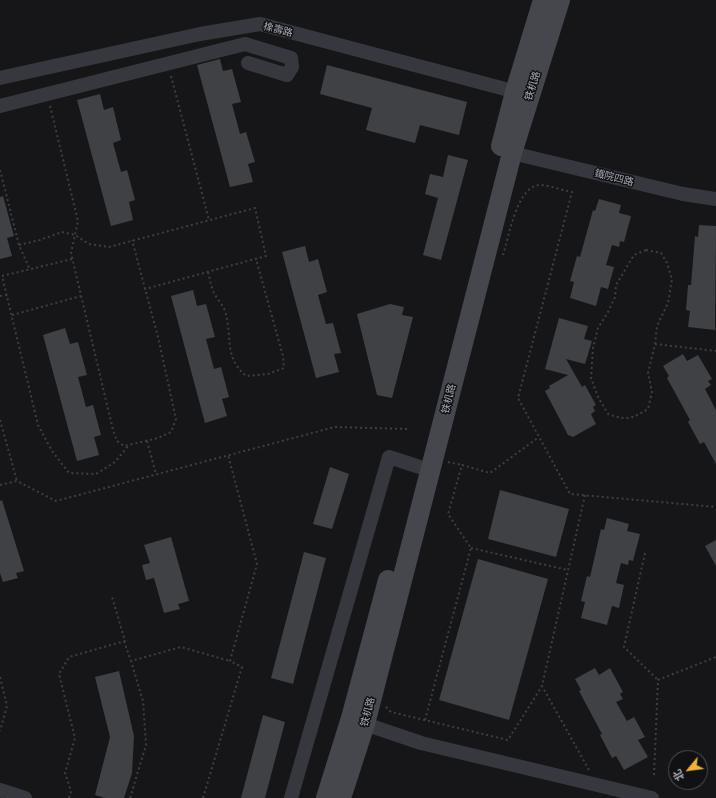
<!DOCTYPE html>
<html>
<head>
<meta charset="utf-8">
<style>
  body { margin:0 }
  #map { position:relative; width:716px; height:798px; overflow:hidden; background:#161618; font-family:"PT Sans","Noto Sans SC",sans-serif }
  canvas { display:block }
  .north { position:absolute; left:668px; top:750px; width:40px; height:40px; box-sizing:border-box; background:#111113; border:1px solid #4d4f55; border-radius:50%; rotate:241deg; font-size:11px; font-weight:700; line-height:16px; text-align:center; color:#a8adb8 }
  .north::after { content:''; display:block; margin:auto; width:14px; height:18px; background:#f2b134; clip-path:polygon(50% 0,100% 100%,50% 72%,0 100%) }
</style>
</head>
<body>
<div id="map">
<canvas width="716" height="798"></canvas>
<div class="north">北</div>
</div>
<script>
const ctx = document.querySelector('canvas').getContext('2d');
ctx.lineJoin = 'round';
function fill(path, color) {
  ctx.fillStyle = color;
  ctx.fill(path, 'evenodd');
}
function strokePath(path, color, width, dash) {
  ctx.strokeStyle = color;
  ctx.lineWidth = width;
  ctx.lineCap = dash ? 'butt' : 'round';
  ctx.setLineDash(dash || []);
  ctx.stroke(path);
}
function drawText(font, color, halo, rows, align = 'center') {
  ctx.font = font + ' "PT Sans","Noto Sans SC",sans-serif';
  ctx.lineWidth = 3;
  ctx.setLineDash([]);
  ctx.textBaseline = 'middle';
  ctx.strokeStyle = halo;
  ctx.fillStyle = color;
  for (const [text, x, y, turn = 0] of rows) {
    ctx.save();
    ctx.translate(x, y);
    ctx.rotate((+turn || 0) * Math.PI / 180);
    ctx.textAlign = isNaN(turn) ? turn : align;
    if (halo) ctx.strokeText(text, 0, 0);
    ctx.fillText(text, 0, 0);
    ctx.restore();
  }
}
const building = new Path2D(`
  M 220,59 L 223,71 L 232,69 L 241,102 L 232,104 L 240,134 L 246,132 L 255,162 L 248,164 L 253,182 L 230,187 L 197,65 Z
  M 327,65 L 467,102 L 459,135 L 420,125 L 415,143 L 366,130 L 372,108 L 320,94 Z
  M 100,94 L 104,110 L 113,107 L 121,140 L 113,143 L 121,172 L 127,170 L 135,200 L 129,202 L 133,220 L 111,226 L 77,100 Z
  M 448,155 L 468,160 L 441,260 L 423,255 L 438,198 L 425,194 L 430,174 L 443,177 Z
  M 3,196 L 14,236 L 7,238 L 12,256 L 0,259 L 0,197 Z
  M 599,199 L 621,205 L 619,213 L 631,216 L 624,242 L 620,241 L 619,247 L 612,245 L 606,265 L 614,267 L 608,289 L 601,287 L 596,306 L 570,298 L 574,282 L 570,281 L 577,256 L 580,257 L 593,210 L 595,211 Z
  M 699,225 L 716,226 L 715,330 L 688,327 L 690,311 L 686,310 L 688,285 L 691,285 L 695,236 L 698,237 Z
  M 305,246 L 309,262 L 318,259 L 327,292 L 318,295 L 326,324 L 333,323 L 341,353 L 334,354 L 339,372 L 316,378 L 282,252 Z
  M 193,290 L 197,306 L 206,304 L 215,337 L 206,339 L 214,369 L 221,367 L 229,397 L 222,399 L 227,416 L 205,423 L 171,296 Z
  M 390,304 L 404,307 L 402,315 L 413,317 L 392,398 L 377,395 L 357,314 Z
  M 559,318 L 588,326 L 584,339 L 592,341 L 585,364 L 566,359 L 582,387 L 585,385 L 596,405 L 593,407 L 595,411 L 591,414 L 596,424 L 573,437 L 568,435 L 545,391 L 550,388 L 549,386 L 568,375 L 545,369 Z
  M 65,328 L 70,344 L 78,342 L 87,375 L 78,377 L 86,407 L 93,405 L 101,435 L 94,437 L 99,455 L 77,461 L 43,335 Z
  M 683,354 L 687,361 L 698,355 L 712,379 L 708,381 L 711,385 L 705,389 L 716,410 L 716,464 L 704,442 L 700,444 L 688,422 L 690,420 L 667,378 L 669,376 L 663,366 Z
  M 330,467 L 349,474 L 332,529 L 313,524 Z
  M 500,490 L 569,509 L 556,557 L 488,539 Z
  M 2,500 L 24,571 L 16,573 L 18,578 L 3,582 L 0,573 L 0,501 Z
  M 607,518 L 629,524 L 627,531 L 640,534 L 633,561 L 629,560 L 628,565 L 621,563 L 616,583 L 624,585 L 619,608 L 612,606 L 607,625 L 581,618 L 585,602 L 581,601 L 587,576 L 590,577 L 601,529 L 604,530 Z
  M 171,537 L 189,601 L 178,604 L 180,609 L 164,613 L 154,578 L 146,580 L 142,565 L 150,563 L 144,545 Z
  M 716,540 L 716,566 L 705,546 Z
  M 304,552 L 326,558 L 293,684 L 271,678 Z
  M 478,559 L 548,579 L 509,720 L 439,700 Z
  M 595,668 L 599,675 L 610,668 L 623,692 L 620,694 L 623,699 L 616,702 L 627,721 L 634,717 L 645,737 L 638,740 L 648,757 L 624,770 L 616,756 L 612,758 L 600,735 L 602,734 L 579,691 L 581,690 L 575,679 Z
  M 119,671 L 134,736 L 132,773 L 124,798 L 105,798 L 95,795 L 110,737 L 95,677 Z
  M 263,715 L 285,722 L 265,798 L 241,798 Z`);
const path = new Path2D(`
  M 171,76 L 209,220
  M 50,106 L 78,221 L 71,253 L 113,430 L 117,441 L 124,446 L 158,438 L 171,432 L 176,419 L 158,337 L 132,240
  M 0,170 L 19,245 L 30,270
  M 19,245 L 40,240 L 62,232 L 75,235 L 89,244 L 109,247 L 255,208 L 266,256 L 145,289
  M 646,250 L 661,253 L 667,263 L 672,279 L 668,303 L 657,326 L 655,344 L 648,373 L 652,392 L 648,409 C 631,419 627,421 608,414 L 598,397 L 591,378 L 593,348 L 598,328 L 608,312 L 615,297 L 616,285 L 634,255 Z
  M 503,255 C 509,237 517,184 541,185 C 551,186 562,190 572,192 L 518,398 L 570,494 L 716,507
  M 72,259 L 2,276 L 38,425 L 52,451 L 69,473 L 96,474 L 115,462 L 129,445
  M 208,272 C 210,279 211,286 214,293 C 217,299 223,305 225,311 C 233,337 223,356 246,376 L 268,374 L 284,368 L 283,356 L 256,259
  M 0,296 L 7,295
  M 12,315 L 81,296
  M 655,344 L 716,351
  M 0,420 L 17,481
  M 147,441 L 156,474
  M 448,462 L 462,465
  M 0,485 L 17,481 L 56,501 L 335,427 L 408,429
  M 585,495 L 542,686 L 589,770
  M 471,548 L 568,570
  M 645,553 L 624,647 L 658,680
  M 124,641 L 131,661
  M 0,677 L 7,706 L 0,731
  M 386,707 L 391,712 L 508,740 L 542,686
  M 425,720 L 471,548 L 448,514 L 462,465 L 490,473 L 539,437
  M 654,775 L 658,680 L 716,657
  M 69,798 L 71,791 L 65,773 L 75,738 L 59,674 L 69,657 L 125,641 L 112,597
  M 130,798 L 146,745 L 143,701 L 131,661 L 181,647 L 230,661
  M 203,798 L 242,667 L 230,661 L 257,564 L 228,455`);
const minor = new Path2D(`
  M 0,78 L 200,34 L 260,24 L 524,94
  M 0,106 L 245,44 L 291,58 L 292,67 L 287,75 L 248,63
  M 512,153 L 683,194 L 716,199
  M 365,724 L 421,743 L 652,798
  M 0,790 L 25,798
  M 291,798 L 389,457 L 429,470`);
const secondary = new Path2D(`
  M 501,146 L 515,92 L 543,0
  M 326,798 L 351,718 L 388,580
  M 341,798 L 365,724 L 512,153 L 560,0`);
const streetNames = [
  ["橡壽路",278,30,15],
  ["铁机路",533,86,-73],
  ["鐵院四路",614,178,14],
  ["铁机路",449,399,-76],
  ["铁机路",368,712,-75]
];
fill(building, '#404145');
strokePath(path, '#3d3f44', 2, [2, 3]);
strokePath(minor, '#37383d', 14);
strokePath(secondary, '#45474d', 20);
drawText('10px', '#a8adb8', '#111113', streetNames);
</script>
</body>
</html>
